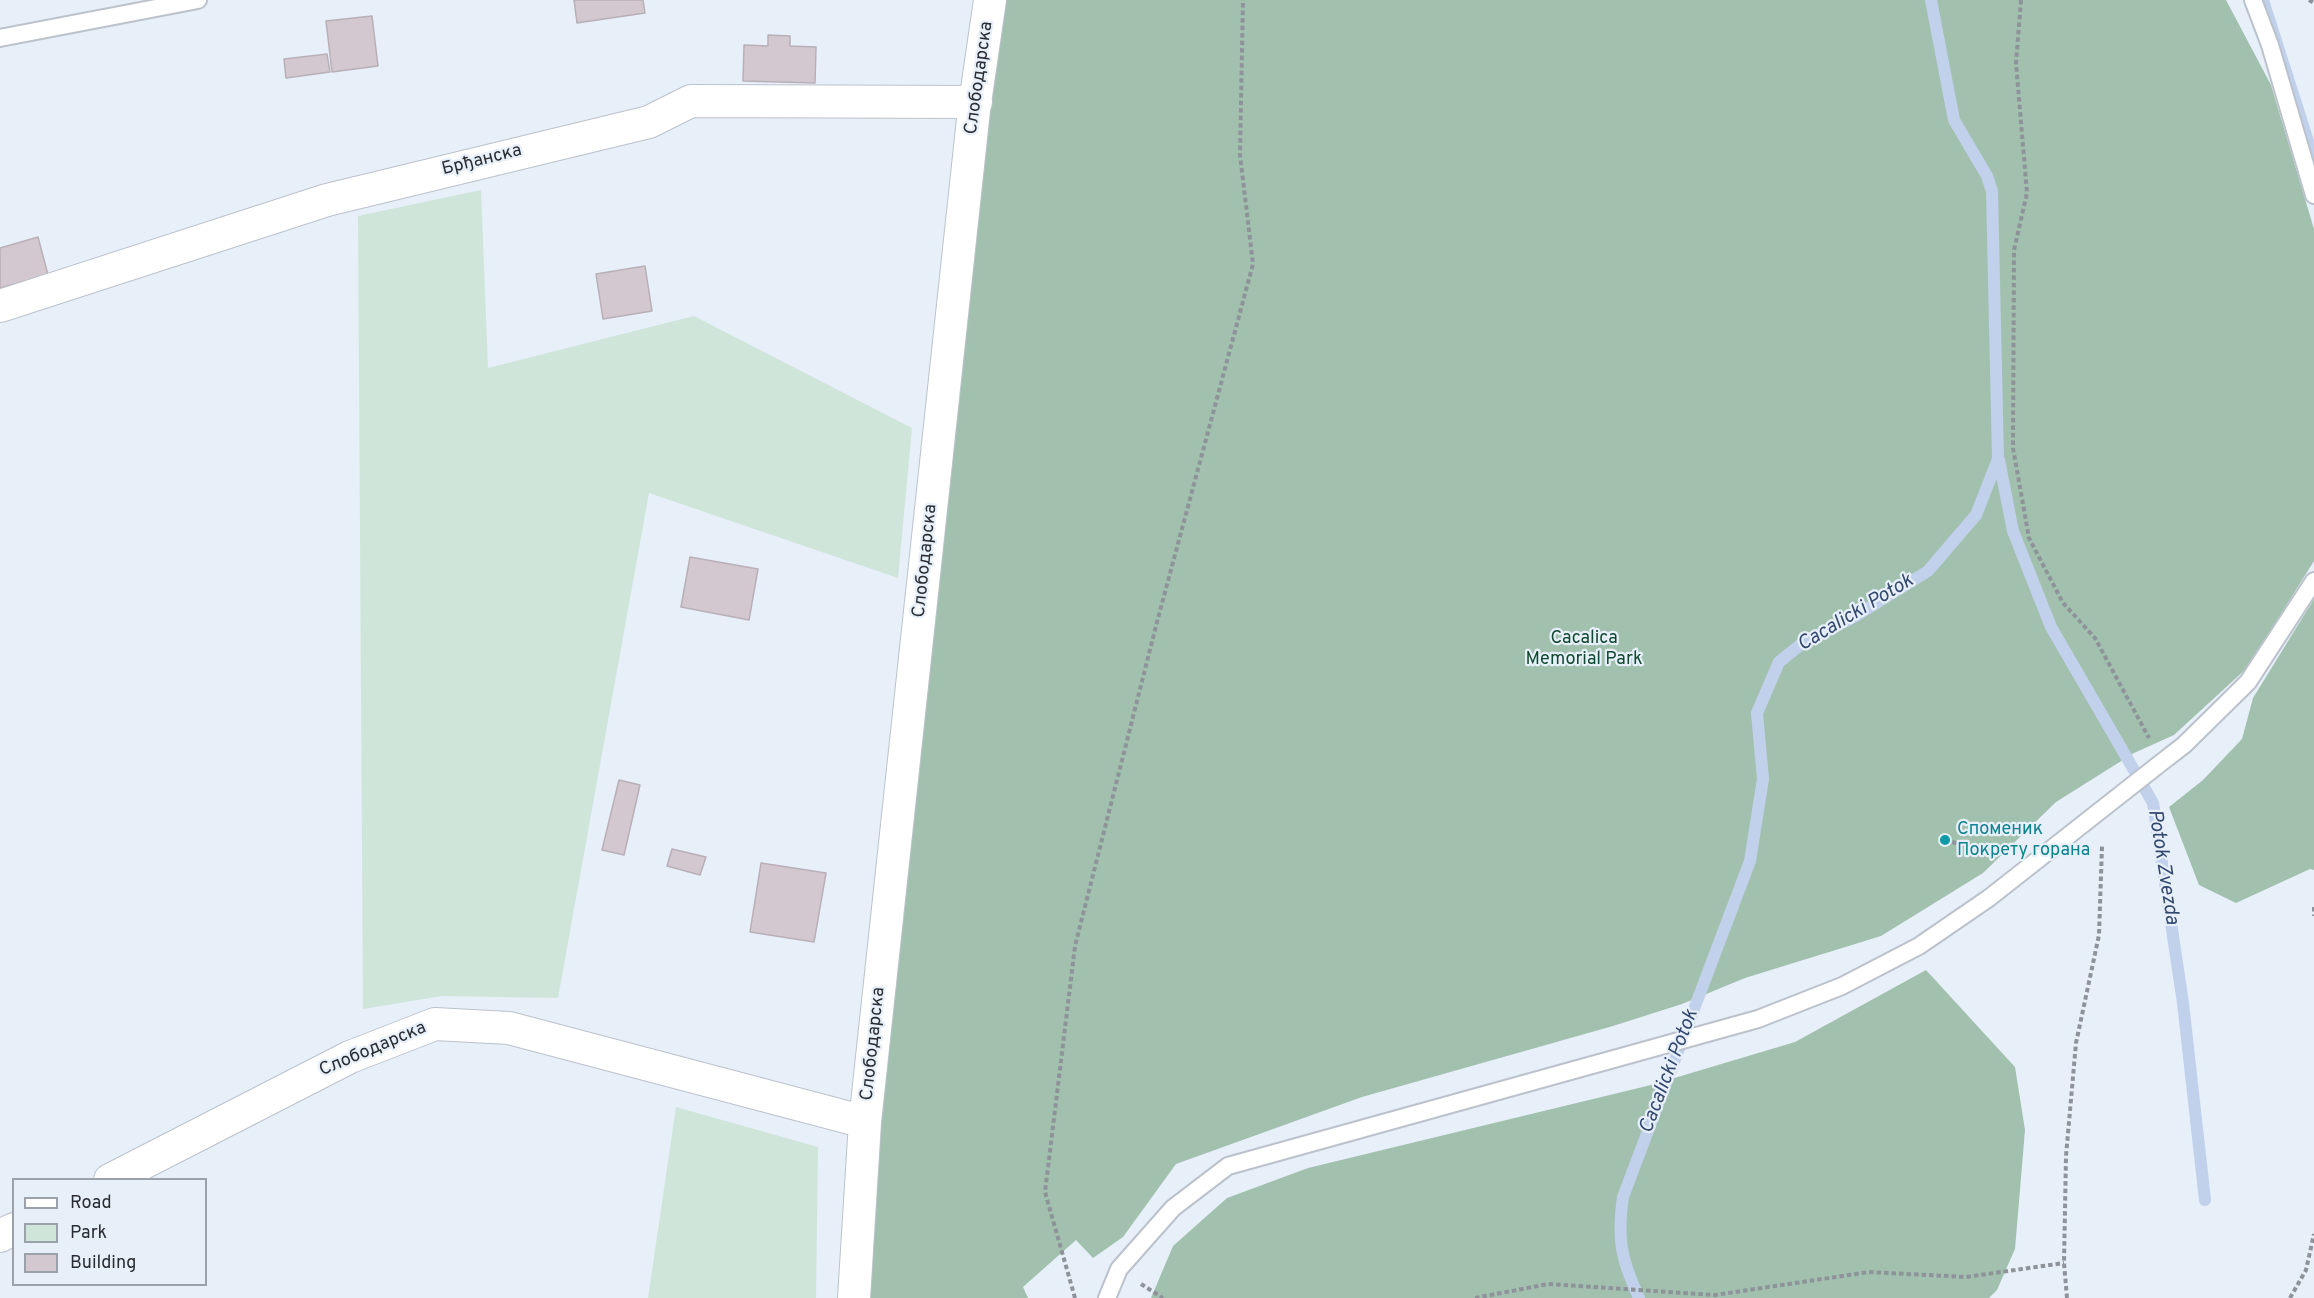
<!DOCTYPE html>
<html>
<head>
<meta charset="utf-8">
<style>
  body { margin:0 }
  #map { position:relative; width:2314px; height:1298px; overflow:hidden; background:#e7eff9; font-family:Overpass,sans-serif }
  canvas { display:block }
  .legend { position:absolute; left:12px; top:1178px; width:195px; height:108px; box-sizing:border-box; background:#e7eff9; border:2px solid #9ba1a9; margin:0; padding:8px 10px; list-style:none; font-size:18px; color:#292c30 }
  .legend li { display:flex; align-items:center; gap:12px; height:30px }
  .legend b { width:30px; border:2px solid #9ba1a9 }
</style>
</head>
<body>
<div id="map">
<canvas width="2314" height="1298"></canvas>
<ul class="legend">
<li><b style="height:8px;background:#fff"></b>Road</li>
<li><b style="height:16px;background:#d0e5d9"></b>Park</li>
<li><b style="height:16px;background:#d3c8d0"></b>Building</li>
</ul>
</div>
<script>
const ctx = document.querySelector('canvas').getContext('2d');
ctx.lineJoin = 'round';
function fill(path, color) {
  ctx.fillStyle = color;
  ctx.fill(path, 'evenodd');
}
function strokePath(path, color, width, dash) {
  ctx.strokeStyle = color;
  ctx.lineWidth = width;
  ctx.lineCap = dash ? 'butt' : 'round';
  ctx.setLineDash(dash || []);
  ctx.stroke(path);
}
function drawText(font, color, halo, rows, align = 'center') {
  ctx.font = font + ' Overpass,sans-serif';
  ctx.lineWidth = 4.5;
  ctx.setLineDash([]);
  ctx.textBaseline = 'middle';
  ctx.strokeStyle = halo;
  ctx.fillStyle = color;
  for (const [text, x, y, turn = 0] of rows) {
    ctx.save();
    ctx.translate(x, y);
    ctx.rotate((+turn || 0) * Math.PI / 180);
    ctx.textAlign = isNaN(turn) ? turn : align;
    if (halo) ctx.strokeText(text, 0, 0);
    ctx.fillText(text, 0, 0);
    ctx.restore();
  }
}
const green = new Path2D(`
  M 481,190 L 488,368 L 694,316 L 912,428 L 898,578 L 649,493 L 558,998 L 442,996 L 363,1009 L 358,216 Z
  M 676,1107 L 818,1147 L 816,1298 L 648,1298 Z`);
const forest = new Path2D(`
  M 990,0 L 2226,0 L 2271,85 L 2314,229 L 2314,561 L 2247,668 L 2174,735 L 2134,753 L 2056,802 L 1983,873 L 1881,936 L 1745,978 L 1682,1004 L 1613,1026 L 1362,1097 L 1176,1164 L 1123,1237 L 1093,1258 L 1076,1240 L 1023,1287 L 1028,1298 L 854,1298 Z
  M 2314,599 L 2314,870 L 2310,869 L 2236,903 L 2199,885 L 2169,807 L 2203,780 L 2242,739 L 2253,698 Z
  M 1926,970 L 2015,1067 L 2025,1130 L 2015,1249 L 1997,1290 L 1989,1298 L 1151,1298 L 1173,1246 L 1227,1198 L 1308,1168 L 1651,1085 L 1795,1042 Z`);
const stream = new Path2D(`
  M 2263,0 L 2314,160
  M 1999,460 L 2013,531 L 2051,627 L 2153,803 L 2183,1003 L 2205,1200
  M 1639,1298 C 1621,1259 1617,1239 1623,1197 L 1750,861 L 1763,779 L 1757,713 L 1779,662 L 1804,642 L 1854,617 L 1928,571 L 1976,515 L 1998,459 L 1992,191 L 1987,176 L 1954,120 L 1931,0`);
const building = new Path2D(`
  M 574,0 L 643,0 L 645,13 L 577,23 Z
  M 372,16 L 378,66 L 332,72 L 326,21 Z
  M 768,35 L 790,36 L 790,46 L 816,47 L 815,83 L 743,81 L 744,45 L 768,46 Z
  M 327,54 L 330,72 L 286,78 L 284,59 Z
  M 38,237 L 48,275 L 0,288 L 0,248 Z
  M 645,266 L 652,311 L 603,319 L 596,274 Z
  M 690,557 L 758,569 L 749,620 L 681,607 Z
  M 619,780 L 640,785 L 624,855 L 602,850 Z
  M 672,849 L 706,857 L 700,875 L 667,866 Z
  M 761,863 L 826,873 L 814,942 L 750,932 Z`);
const path = new Path2D(`
  M 2021,0 L 2016,63 L 2027,193 L 2014,250 L 2013,448 L 2029,538 L 2063,603 L 2095,638 L 2149,738
  M 2309,0 L 2314,3
  M 1945,840 L 1999,855
  M 2314,907 L 2314,916
  M 1141,1284 L 1163,1298
  M 1075,1298 L 1045,1192 L 1075,946 L 1157,622 L 1253,264 L 1240,155 L 1243,0
  M 1475,1298 L 1548,1284 L 1715,1295 L 1869,1272 L 1966,1277 L 2064,1263
  M 2067,1298 L 2064,1263 L 2066,1156 L 2076,1043 L 2099,935 L 2102,846
  M 2290,1298 L 2306,1270 L 2314,1234`);
const lane = new Path2D(`
  M 2253,0 L 2270,45 L 2314,195
  M 0,38 L 198,0
  M 1107,1298 L 1119,1269 L 1173,1208 L 1228,1166 L 1758,1019 L 1842,986 L 1919,946 L 1989,898 L 2162,762 L 2184,745 L 2248,682 L 2314,581`);
const street = new Path2D(`
  M 0,306 L 327,200 L 649,122 L 691,101 L 976,102
  M 110,1180 L 350,1057 L 435,1024 L 509,1028 L 865,1122
  M 0,1236 L 14,1229
  M 854,1298 L 865,1122 L 974,110 L 990,0`);
const markers = [
  [1945,840,6,"#0f9aa8"]
];
const streetNames = [
  ["Слободарска",980,78,-82],
  ["Брђанска",482,161,-14],
  ["Слободарска",926,561,-84],
  ["Слободарска",874,1044,-84],
  ["Слободарска",373,1050,-23]
];
const parkNames = [
  ["Cacalica",1584,639],
  ["Memorial Park",1584,660]
];
const cultureNames = [
  ["Споменик",1957,830],
  ["Покрету горана",1957,851]
];
const waterNames = [
  ["Cacalicki Potok",1856,614,-31],
  ["Potok Zvezda",2162,867,81],
  ["Cacalicki Potok",1670,1072,-69]
];
fill(green, '#d0e5d9');
fill(forest, '#a2c0ae');
strokePath(stream, '#c1d0eb', 12);
fill(building, '#d3c8d0');
strokePath(building, '#b9afb7', 1.5);
strokePath(lane, '#bbc2cc', 20);
strokePath(street, '#bbc2cc', 34);
strokePath(path, '#8e939a', 4, [4.5, 3]);
strokePath(lane, '#fff', 16);
strokePath(street, '#fff', 32);
for (const [x, y, r, color] of markers) {
  const dot = new Path2D();
  dot.arc(x, y, r, 0, 2 * Math.PI);
  ctx.fillStyle = color;
  ctx.fill(dot);
  strokePath(dot, '#e7eff9', 2);
}
drawText('18px', '#292c30', '#e7eff9', streetNames);
drawText('18px', '#12482f', '#e7eff9', parkNames);
drawText('18px', '#0d838f', '#e7eff9', cultureNames, 'left');
drawText('italic 20px', '#33486f', '#e7eff9', waterNames);
</script>
</body>
</html>
